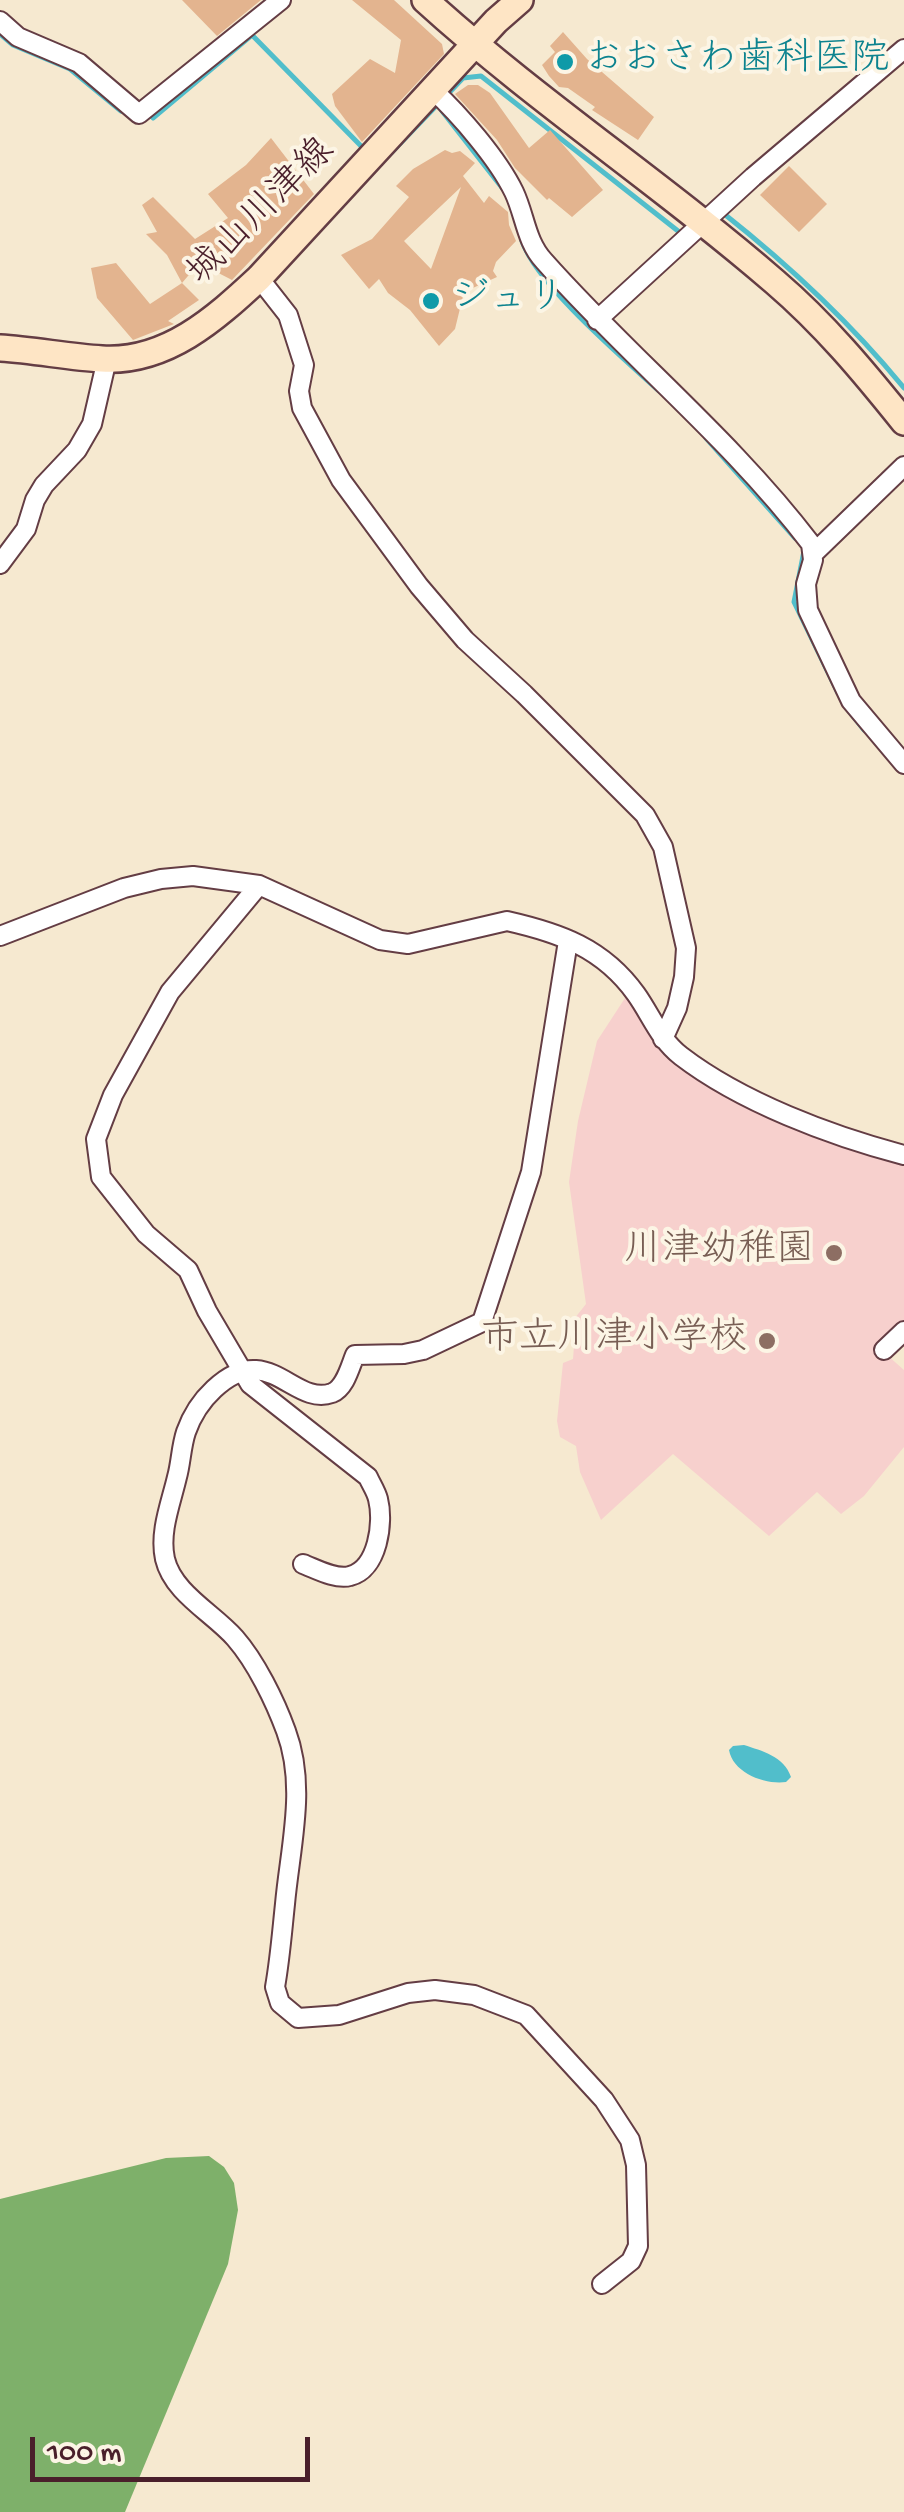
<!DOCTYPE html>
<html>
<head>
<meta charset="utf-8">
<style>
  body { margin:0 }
  #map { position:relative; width:904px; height:2512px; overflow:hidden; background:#f6e9d0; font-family:"Gochi Hand",sans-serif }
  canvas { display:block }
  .scale { position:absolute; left:30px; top:2437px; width:280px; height:45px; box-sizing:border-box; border:5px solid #4a1f2b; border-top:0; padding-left:12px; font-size:30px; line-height:35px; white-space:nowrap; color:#4a1f2b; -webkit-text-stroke:8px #fcf5e5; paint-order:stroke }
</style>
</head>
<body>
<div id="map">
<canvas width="904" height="2512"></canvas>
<div class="scale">100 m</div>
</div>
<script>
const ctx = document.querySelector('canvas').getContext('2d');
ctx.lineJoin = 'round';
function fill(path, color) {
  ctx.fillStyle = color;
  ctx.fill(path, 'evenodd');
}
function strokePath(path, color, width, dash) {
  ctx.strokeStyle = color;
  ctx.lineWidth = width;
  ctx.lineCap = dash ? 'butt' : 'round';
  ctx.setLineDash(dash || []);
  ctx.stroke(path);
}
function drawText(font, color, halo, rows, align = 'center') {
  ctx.font = font + ' "Gochi Hand","Klee One",sans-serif';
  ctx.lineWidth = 8;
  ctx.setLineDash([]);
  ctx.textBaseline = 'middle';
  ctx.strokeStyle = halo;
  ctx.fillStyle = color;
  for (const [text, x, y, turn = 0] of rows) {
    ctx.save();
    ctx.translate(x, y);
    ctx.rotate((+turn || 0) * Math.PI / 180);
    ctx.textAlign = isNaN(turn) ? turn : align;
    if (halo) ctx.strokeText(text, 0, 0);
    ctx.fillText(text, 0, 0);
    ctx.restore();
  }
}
const built = new Path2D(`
  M 627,995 L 658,1046 L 675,1063 L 695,1076 L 904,1163 L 904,1323 L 878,1347 L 904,1370 L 904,1447 L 864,1496 L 841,1514 L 817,1492 L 769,1536 L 673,1454 L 601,1520 L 580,1472 L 576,1446 L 560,1437 L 557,1421 L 563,1363 L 573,1359 L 575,1333 L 567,1328 L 586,1304 L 569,1182 L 578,1121 L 597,1041 Z`);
const forest = new Path2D(`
  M 209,2156 L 224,2167 L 234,2183 L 238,2210 L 228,2264 L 125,2512 L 0,2512 L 0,2199 L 166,2158 Z`);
const water = new Path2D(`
  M 744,1745 C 762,1751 784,1756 791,1777 L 786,1782 C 765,1785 733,1773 729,1750 L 733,1746 Z`);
const stream = new Path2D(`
  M 0,34 L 13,45 L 70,69 L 121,111
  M 446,96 L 463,78 L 481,76 L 678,231
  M 442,111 L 503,189
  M 153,118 L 252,35 L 361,146 L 366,147
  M 391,153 L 438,104
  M 723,213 C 790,266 850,322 904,388
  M 522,241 C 537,285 623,358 659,391
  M 706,438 L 795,538
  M 804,551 L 794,602 L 838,693
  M 849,711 L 864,730`);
const building = new Path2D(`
  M 182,0 L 261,0 L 217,36 Z
  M 352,0 L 394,0 L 442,44 L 444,54 L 362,142 L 335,106 L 332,94 L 370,59 L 395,73 L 401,40 Z
  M 563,32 L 587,59 L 654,117 L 638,140 L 592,110 L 595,107 L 568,88 L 559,87 L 549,76 L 542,65 L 555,52 L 550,46 Z
  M 468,85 L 478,85 L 490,93 L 529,148 L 550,130 L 603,190 L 572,217 L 549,198 L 547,200 L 515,168 L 497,140 L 455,94 Z
  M 271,138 L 314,194 L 232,280 L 199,263 L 182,283 L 167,255 L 146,234 L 157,232 L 142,205 L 153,197 L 195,239 L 228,218 L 208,194 L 246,165 Z
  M 445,150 L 452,153 L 460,151 L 475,163 L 463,176 L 484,203 L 489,196 L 508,212 L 509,225 L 516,241 L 496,262 L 493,271 L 497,277 L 464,292 L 455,329 L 439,346 L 410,310 L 388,293 L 379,279 L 369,289 L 341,255 L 372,239 L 409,197 L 396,186 L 413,169 ZM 461,187 L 431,269 L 404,241 Z
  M 789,166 L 827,204 L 799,232 L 760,195 Z
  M 116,263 L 150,304 L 182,283 L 199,300 L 168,321 L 174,324 L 133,340 L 97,298 L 91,268 Z`);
const street = new Path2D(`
  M 0,21 L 18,37 L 79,63 L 139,114 L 281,0
  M 433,90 C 460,115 498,159 514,192 C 525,215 526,242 544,261 C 630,358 732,440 811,544 L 813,560 L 806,584 L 808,610 L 851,701 L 904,764
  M 259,278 L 288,315 L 304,365 L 299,391 L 302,408 L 341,480 L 419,586 L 465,640 L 524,694 L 645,815 L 663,847 L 686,948 L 684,977 L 677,1008 L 663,1039
  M 597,320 L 753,177 L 904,49
  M 814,553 L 904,466
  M 0,564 L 26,529 L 35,500 L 44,485 L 77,450 L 92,424 L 107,359
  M 259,885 L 170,992 L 113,1095 L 96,1139 L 101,1177 L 146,1234 L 188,1270 L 207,1311 L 250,1384 L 368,1477 C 371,1484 376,1491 378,1499 C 384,1522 378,1569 350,1576 C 336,1580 316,1569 303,1564
  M 0,936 L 124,888 L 161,879 L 193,876 L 259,885 L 380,940 L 408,944 L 507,921 C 560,933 603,948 636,994 C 651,1015 660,1040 681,1056 C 741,1102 831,1136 904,1155
  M 568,941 L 531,1172 L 482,1322 L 423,1350 L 404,1354 L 355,1355 C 350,1367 345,1388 332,1393 C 293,1407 268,1338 214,1389 C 201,1401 192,1415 186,1432 C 181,1447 181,1463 177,1477 C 171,1503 159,1532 165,1559 C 173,1593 213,1613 235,1638 C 256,1662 275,1701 286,1731 C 307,1787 290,1847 285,1904 C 282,1932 280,1959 275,1987 L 280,2003 L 298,2018 L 339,2015 L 408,1993 L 435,1990 L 474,1995 L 526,2015 L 604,2100 L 630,2140 L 636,2165 L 638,2246 L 631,2261 L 602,2284
  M 884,1350 L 904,1331`);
const secondary = new Path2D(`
  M 425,0 C 536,101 662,184 775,282 C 824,324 864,372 904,422
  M 0,348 C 34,350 68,357 102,359 C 166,363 215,319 259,278 L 496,21 L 520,0`);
const markers = [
  [565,62,10,"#0f9aa8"],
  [431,301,10,"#0f9aa8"],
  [834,1253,10,"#8d6e63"],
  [767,1341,10,"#8d6e63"]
];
const cultureNames = [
  ["おおさわ歯科医院",585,62],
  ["ジュリ",451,301]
];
const streetNames = [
  ["城山川津線",263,214,-45]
];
const educationNames = [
  ["川津幼稚園",814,1253],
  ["市立川津小学校",747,1341]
];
fill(built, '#f7d0cd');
fill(forest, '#7eb06a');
fill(water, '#51becb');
strokePath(stream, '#51becb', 5);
fill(building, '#e3b48f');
strokePath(street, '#643d44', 22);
strokePath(secondary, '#643d44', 30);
strokePath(street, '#fff', 18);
strokePath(secondary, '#fee5c5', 25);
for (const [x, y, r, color] of markers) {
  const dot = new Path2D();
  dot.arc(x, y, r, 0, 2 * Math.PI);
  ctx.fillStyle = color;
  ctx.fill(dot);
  strokePath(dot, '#fcf5e5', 4);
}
drawText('38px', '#0d838f', '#fcf5e5', cultureNames, 'left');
drawText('38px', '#4a1f2b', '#fcf5e5', streetNames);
drawText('38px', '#785e54', '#fcf5e5', educationNames, 'right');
</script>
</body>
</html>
